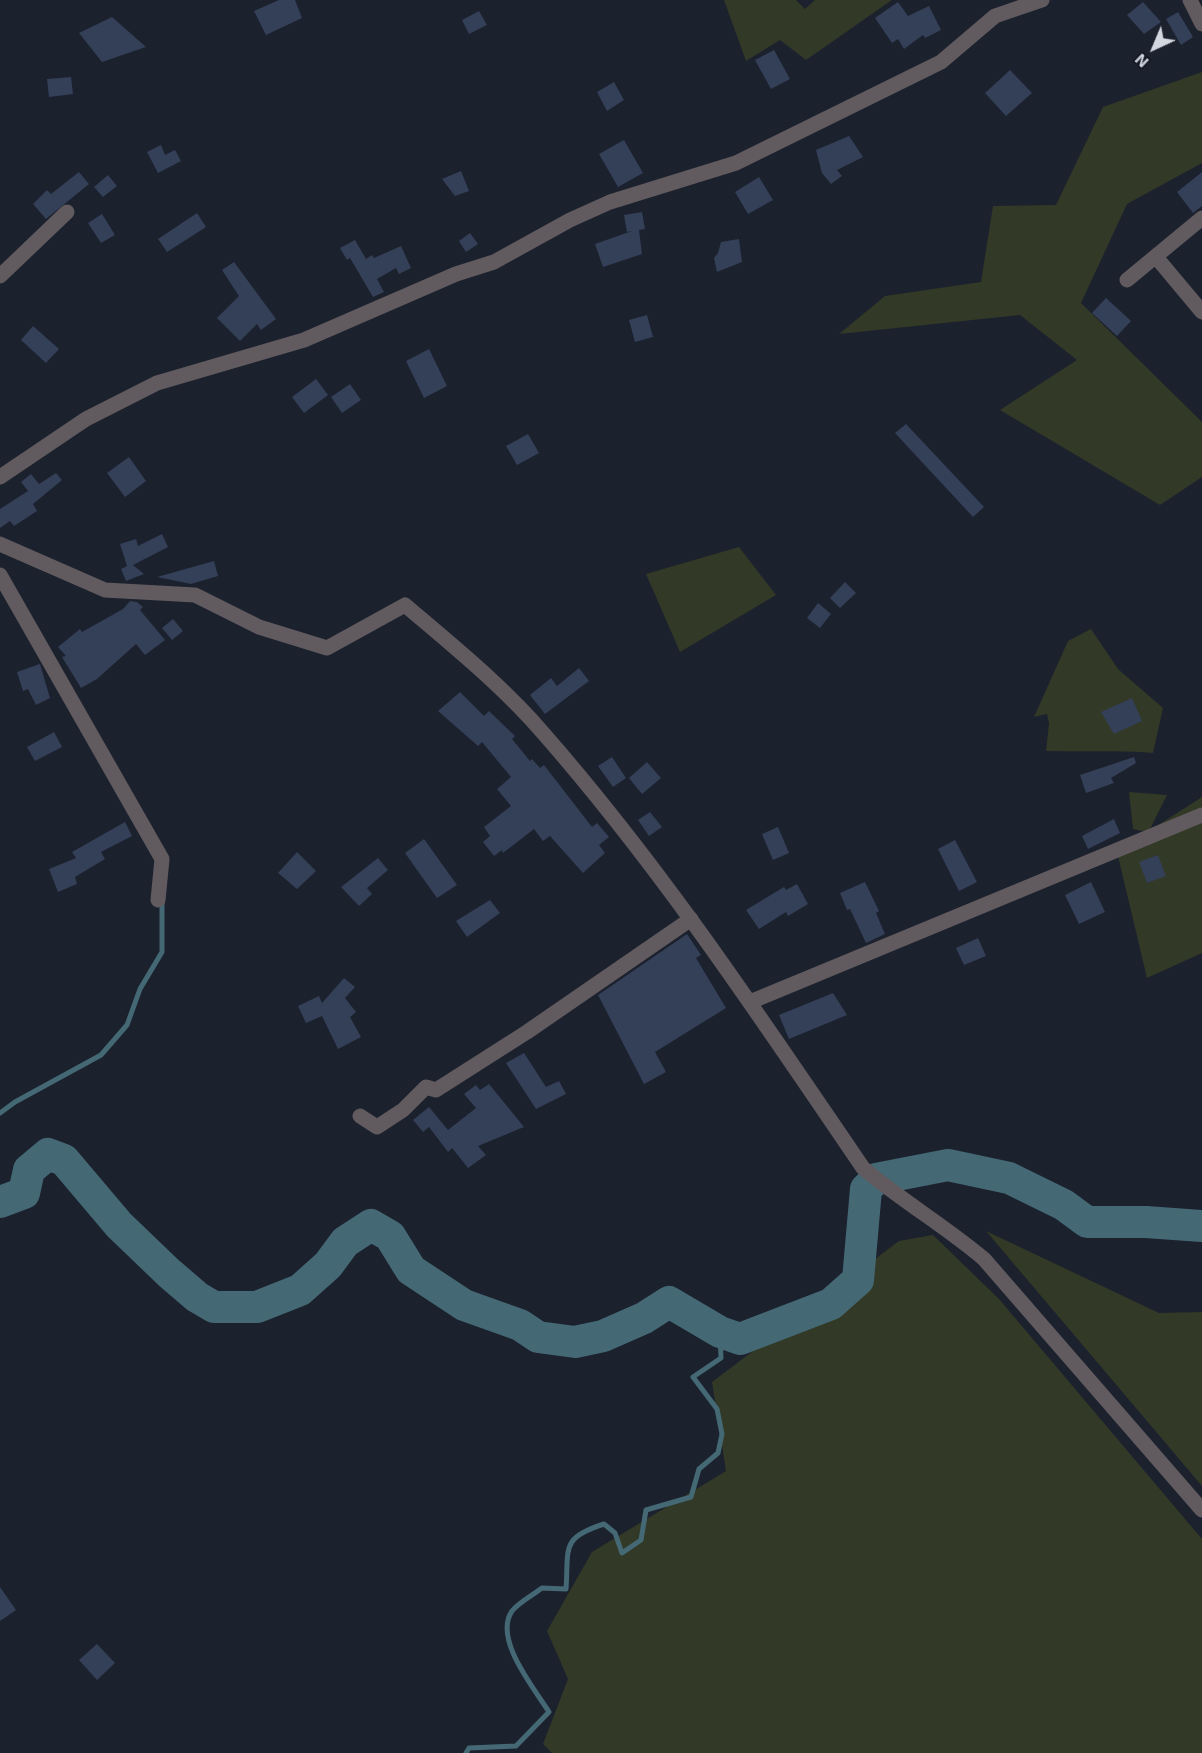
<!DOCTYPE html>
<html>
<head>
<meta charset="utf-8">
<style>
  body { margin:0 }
  #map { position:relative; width:1202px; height:1753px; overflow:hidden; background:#1c212e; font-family:"Exo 2",sans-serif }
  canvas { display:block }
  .north { position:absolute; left:1124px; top:18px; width:60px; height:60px; -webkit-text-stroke:4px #131824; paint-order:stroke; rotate:224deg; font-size:16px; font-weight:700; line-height:24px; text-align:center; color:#d3d7e0 }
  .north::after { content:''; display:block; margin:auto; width:21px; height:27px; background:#d3d7e0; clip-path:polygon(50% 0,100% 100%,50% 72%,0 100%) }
</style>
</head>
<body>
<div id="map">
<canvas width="1202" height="1753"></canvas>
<div class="north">N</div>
</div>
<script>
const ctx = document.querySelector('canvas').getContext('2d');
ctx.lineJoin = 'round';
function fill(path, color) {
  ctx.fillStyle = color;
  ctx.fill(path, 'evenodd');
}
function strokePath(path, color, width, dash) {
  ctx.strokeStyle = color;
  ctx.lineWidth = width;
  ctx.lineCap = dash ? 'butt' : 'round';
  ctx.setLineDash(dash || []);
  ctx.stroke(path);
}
const green = new Path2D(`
  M 724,0 L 796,0 L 805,9 L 815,0 L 892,0 L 806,60 L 780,40 L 746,61 Z
  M 1202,72 L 1202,163 L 1127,204 L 1081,303 L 1202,422 L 1202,477 L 1160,505 L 1000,410 L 1077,360 L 1020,315 L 839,334 L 885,296 L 981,282 L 993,206 L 1056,205 L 1103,107 Z
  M 739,547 L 776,595 L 680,652 L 646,574 Z
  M 1091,629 L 1118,669 L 1163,708 L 1153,753 C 1117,750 1082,752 1046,751 L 1049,723 L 1047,714 L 1034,717 L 1068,641 Z
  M 1129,792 L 1167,795 L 1149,831 L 1202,797 L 1202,953 L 1147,978 L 1117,852 L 1147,832 L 1133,829 Z
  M 986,1231 L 1159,1313 L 1202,1312 L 1202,1486 Z
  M 933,1235 L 999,1299 L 1202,1539 L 1202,1753 L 552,1753 L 543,1744 L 568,1679 L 547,1631 L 592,1552 L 726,1471 L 712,1382 L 899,1241 Z`);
const stream = new Path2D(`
  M 0,1113 L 15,1102 L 101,1055 L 127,1025 L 140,989 L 162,952 L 162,903
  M 466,1753 L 469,1748 L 516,1746 L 549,1712 C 534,1688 493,1639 512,1611 C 519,1602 533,1595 542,1588 L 566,1589 C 569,1548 560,1538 604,1524 L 615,1533 L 622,1553 L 641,1540 L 646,1510 L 691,1497 L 699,1469 L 718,1453 L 722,1434 L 717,1409 L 693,1377 L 721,1358 L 720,1332`);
const river = new Path2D(`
  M 0,1202 L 24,1193 L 29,1170 L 48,1154 L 64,1160 L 119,1225 L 169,1273 L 197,1297 L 214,1307 L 257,1307 L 300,1290 L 328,1265 L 345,1242 L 371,1225 L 390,1236 L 411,1270 L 464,1305 L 520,1325 L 538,1337 L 575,1342 L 603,1336 L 644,1318 L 669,1302 L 720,1332 L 740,1339 L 831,1304 L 858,1280 L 866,1189 L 876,1179 L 948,1165 L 1009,1178 L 1064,1205 L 1087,1222 L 1146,1222 L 1202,1226`);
const building = new Path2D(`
  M 279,0 L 295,0 L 302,18 L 266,35 L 254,11 Z
  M 898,2 L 908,16 L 929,6 L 941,30 L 925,38 L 923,35 L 904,49 L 898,39 L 892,43 L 875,18 Z
  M 1143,2 L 1161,22 L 1144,34 L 1127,15 Z
  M 479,11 L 487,25 L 469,34 L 462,20 Z
  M 1178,12 L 1193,37 L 1181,45 L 1166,19 Z
  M 112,17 L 146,47 L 102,62 L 79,33 Z
  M 774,50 L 790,79 L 771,89 L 755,60 Z
  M 1010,70 L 1032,93 L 1006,116 L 985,93 Z
  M 71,77 L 73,94 L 49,97 L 47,79 Z
  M 614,82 L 624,100 L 607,111 L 597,92 Z
  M 849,136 L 863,157 L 837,170 L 842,176 L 831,184 L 822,173 L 816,150 Z
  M 624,140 L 643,173 L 618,187 L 599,154 Z
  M 161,145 L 165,155 L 175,150 L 181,161 L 158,173 L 147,152 Z
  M 461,171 L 469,191 L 455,196 L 442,179 Z
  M 79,172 L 89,184 L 46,219 L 33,204 L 47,190 L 51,194 Z
  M 1202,172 L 1202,206 L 1193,213 L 1177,192 Z
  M 108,175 L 117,186 L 103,197 L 94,187 Z
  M 759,177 L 773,200 L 748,214 L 735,192 Z
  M 642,212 L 645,229 L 639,230 L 642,254 L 603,267 L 595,244 L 632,231 L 627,232 L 624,215 Z
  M 197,213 L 206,227 L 167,252 L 158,239 Z
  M 102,214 L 115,235 L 101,243 L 88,223 Z
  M 470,233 L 478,244 L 466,252 L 459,241 Z
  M 739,239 L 742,262 L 717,272 L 714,258 L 718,253 L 721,242 Z
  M 355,240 L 366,259 L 372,255 L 374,258 L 401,246 L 411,268 L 399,274 L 396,268 L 377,279 L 384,292 L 373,297 L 350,258 L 347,260 L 340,248 Z
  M 234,262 L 276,319 L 261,330 L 257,324 L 240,341 L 217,318 L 239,296 L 222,270 Z
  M 1106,298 L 1131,321 L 1117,336 L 1092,313 Z
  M 647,315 L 653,337 L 635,342 L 629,320 Z
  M 33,326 L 59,349 L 46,363 L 21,340 Z
  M 429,349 L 447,386 L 424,398 L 406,361 Z
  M 316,379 L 328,395 L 304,413 L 292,397 Z
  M 350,384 L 361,400 L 342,413 L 331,397 Z
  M 906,424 L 984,507 L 973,517 L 895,433 Z
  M 528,434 L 539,453 L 517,465 L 506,446 Z
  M 129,457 L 146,481 L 125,497 L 107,473 Z
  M 56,473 L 62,480 L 33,504 L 37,511 L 14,526 L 10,521 L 0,528 L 0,509 L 28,491 L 21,482 L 31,474 L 39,484 Z
  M 162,534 L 168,547 L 133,565 L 144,574 L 126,581 L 121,569 L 127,566 L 120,544 L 136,539 L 138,546 Z
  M 214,561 L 218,576 L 191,584 L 157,577 Z
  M 845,582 L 856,593 L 840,608 L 830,598 Z
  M 130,601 L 137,602 L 143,607 L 140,610 L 165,640 L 145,655 L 136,644 L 97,679 L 81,688 L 62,657 L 66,656 L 58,647 L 80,629 L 82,632 L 123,609 Z
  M 818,603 L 831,614 L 820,628 L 807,618 Z
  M 173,619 L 183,631 L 172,640 L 162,628 Z
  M 40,664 L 50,698 L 36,705 L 28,689 L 23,691 L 17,672 Z
  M 579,668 L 589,681 L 545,714 L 530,695 L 551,678 L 557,686 Z
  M 460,692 L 484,716 L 489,711 L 515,736 L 512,739 L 530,761 L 532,759 L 540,768 L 544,765 L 592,827 L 597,823 L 609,837 L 599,845 L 605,853 L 583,873 L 550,836 L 543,841 L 534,829 L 503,853 L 502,850 L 494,856 L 483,842 L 490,836 L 484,827 L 511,806 L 497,789 L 511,777 L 482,742 L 478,746 L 438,711 Z
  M 1132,698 L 1142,721 L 1114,734 L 1101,712 Z
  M 54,732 L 62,747 L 35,761 L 27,747 Z
  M 612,757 L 626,778 L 613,787 L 598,766 Z
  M 1134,757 L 1136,763 L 1111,778 L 1114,783 L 1086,793 L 1080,775 Z
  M 647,762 L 661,778 L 642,794 L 629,778 Z
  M 650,812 L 662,827 L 649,836 L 638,820 Z
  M 1114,819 L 1120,833 L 1088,849 L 1082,836 Z
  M 125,822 L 132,836 L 101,852 L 105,859 L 75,877 L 77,884 L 58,892 L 49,869 L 76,858 L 72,852 Z
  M 778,827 L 789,853 L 773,860 L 762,834 Z
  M 424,839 L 457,885 L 437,898 L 405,853 Z
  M 955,840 L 977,882 L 959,891 L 938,849 Z
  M 297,852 L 316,871 L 297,889 L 278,873 Z
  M 1158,855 L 1166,876 L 1147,883 L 1139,862 Z
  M 378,858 L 388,870 L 367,888 L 372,894 L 359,906 L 341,887 Z
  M 865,882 L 879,911 L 876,913 L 885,934 L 866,943 L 850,909 L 847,910 L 840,893 Z
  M 1091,882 L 1105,912 L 1079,924 L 1065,895 Z
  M 797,884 L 808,904 L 788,916 L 786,912 L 759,929 L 746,910 L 784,887 L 786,890 Z
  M 490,900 L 500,913 L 467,937 L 456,921 Z
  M 687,934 L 701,955 L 696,958 L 726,1008 L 655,1052 L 666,1072 L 644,1084 L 598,995 Z
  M 978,938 L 986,956 L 964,965 L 956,948 Z
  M 344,978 L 355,987 L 345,998 L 356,1012 L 350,1017 L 361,1037 L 338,1049 L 322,1016 L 306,1023 L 298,1006 L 319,996 L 322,1003 Z
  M 833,993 L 847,1015 L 789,1039 L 779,1015 Z
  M 524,1053 L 546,1087 L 559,1081 L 566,1094 L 536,1109 L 506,1063 Z
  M 489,1084 L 524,1127 L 478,1146 L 486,1155 L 468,1168 L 452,1148 L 448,1152 L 429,1127 L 423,1132 L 413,1120 L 429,1107 L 448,1130 L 476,1108 L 464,1094 L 476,1085 L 480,1090 Z
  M 0,1587 L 16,1610 L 0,1621 Z
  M 97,1644 L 115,1663 L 97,1680 L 79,1660 Z`);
const minor = new Path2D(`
  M 1190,0 L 1202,24
  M 1156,257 L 1202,312
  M 0,276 L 67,212
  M 1127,280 L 1202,218
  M 0,477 L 86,419 L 157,383 L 304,340 L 456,274 L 494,262 L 570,220 L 610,202 L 736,163 L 941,62 L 995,16 L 1042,0
  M 0,544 L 105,590 L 195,595 L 259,627 L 327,648 L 405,605 C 453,646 503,686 544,734 C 663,870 762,1020 863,1168 C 902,1201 945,1226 984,1259 L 1202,1510
  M 0,575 L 162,859 L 158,900
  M 750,1002 L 1202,815
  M 360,1116 L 377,1127 L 403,1110 L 426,1087 L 436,1090 L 527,1032 L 691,919`);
fill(green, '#323926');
strokePath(stream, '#446975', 5);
strokePath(river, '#446975', 32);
fill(building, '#343f58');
strokePath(minor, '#615b5f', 15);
</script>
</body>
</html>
